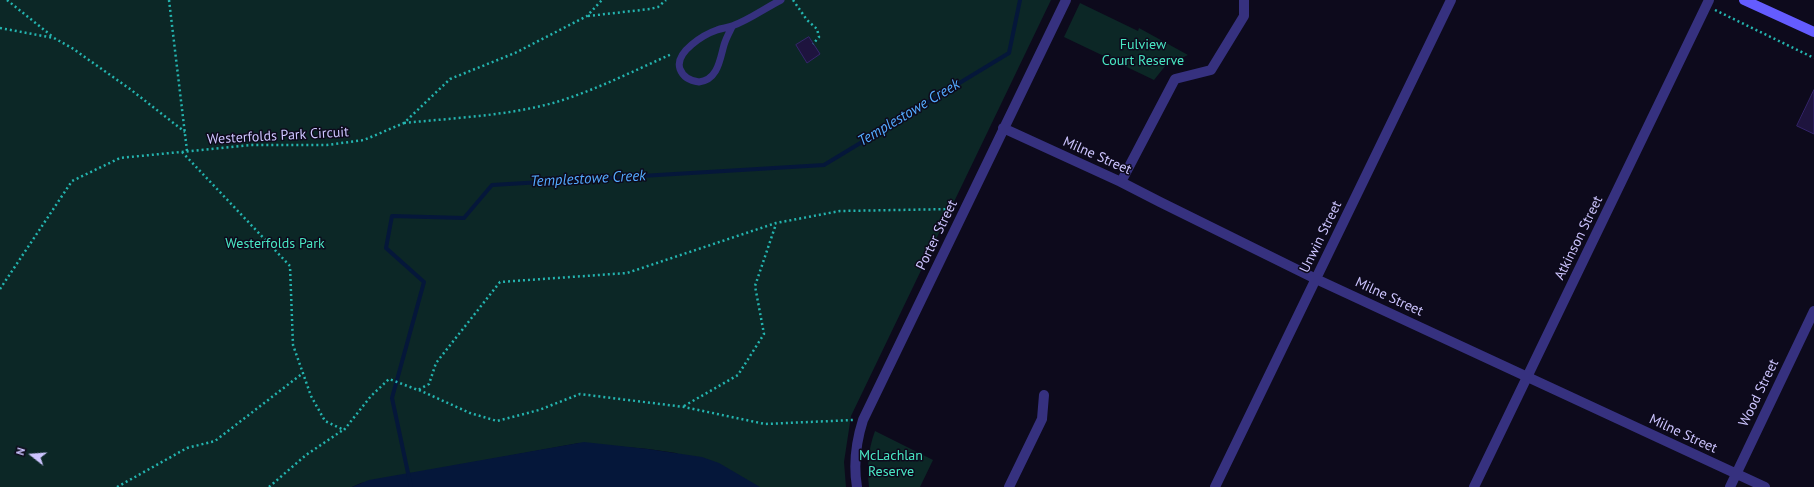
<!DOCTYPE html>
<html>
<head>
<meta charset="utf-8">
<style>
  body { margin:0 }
  #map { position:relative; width:1814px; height:487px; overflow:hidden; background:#0d0a1c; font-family:"PT Sans",sans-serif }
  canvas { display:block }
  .north { position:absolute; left:12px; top:435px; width:40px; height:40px; -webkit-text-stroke:3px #0d0a1c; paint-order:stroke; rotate:287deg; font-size:11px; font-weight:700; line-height:16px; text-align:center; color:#cdc5ff }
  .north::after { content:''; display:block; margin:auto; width:14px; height:18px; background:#cdc5ff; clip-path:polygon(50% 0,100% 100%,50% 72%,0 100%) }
</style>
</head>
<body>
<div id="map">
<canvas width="1814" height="487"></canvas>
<div class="north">N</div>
</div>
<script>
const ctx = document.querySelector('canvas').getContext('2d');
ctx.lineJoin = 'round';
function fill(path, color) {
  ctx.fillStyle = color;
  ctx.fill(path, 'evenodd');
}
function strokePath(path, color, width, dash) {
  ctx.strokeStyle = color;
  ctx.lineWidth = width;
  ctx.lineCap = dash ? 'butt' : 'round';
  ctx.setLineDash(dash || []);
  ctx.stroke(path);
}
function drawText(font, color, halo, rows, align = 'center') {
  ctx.font = font + ' "PT Sans",sans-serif';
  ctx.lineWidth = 3;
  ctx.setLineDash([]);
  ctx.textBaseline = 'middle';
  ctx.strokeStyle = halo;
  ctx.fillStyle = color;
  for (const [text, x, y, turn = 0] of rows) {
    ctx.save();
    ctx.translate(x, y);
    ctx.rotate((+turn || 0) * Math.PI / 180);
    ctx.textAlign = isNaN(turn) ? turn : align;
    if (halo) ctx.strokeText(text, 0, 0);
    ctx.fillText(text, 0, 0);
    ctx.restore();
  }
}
const green = new Path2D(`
  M 0,0 L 1051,0 L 851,416 L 844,462 L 846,487 L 748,487 L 676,453 L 648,449 L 579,443 L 361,483 L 352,487 L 0,487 Z
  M 1080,3 L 1138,31 L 1139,28 L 1188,55 L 1166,65 L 1154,80 L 1064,37 Z
  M 875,431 L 933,460 L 920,487 L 869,487 C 867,467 868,450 875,431 Z`);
const water = new Path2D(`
  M 584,442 L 648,449 L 702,457 L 719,463 L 760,487 L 352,487 L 369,480 Z`);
const stream = new Path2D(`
  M 411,487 L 392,398 L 424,282 L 386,248 L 392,216 L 464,218 L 492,185 L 824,165 L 1009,53 L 1020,0`);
const building = new Path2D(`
  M 809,37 L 820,54 L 807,63 L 796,45 Z
  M 1814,90 L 1814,134 L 1797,126 Z`);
const path = new Path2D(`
  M 7,0 L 53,37
  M 169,0 L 187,151
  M 793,0 L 807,20 L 817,29 L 819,37 L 813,44
  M 1715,10 L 1814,58
  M 588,16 L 650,9 L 658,7 L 666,0
  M 0,28 L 54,38 L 72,48 L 130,89 L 185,132
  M 404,123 C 453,118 505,116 553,103 C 594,91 633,71 672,54
  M 182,152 L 290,266 L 293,345 L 311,396 L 325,421 L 344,430 L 371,396 L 389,379 L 418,390 L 429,384 L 436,363 L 500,282 L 627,273 L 776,223 L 840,211 L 954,209
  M 0,289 L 72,181 L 120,158 L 251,145 L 327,145 L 364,140 L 404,123 L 450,79 L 515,53 L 587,16 L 602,0
  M 419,390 L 470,413 L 497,421 L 539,410 L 580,394 L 684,407 L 765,424 L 853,420
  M 684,406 L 738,375 L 764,334 L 755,286 L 776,224
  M 117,487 L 187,448 L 215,441 L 303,373
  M 269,487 L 306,455 L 343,430`);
const lane = new Path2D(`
  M 732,27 C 729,33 726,38 724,45 C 720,59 718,80 699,82 C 691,81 683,77 680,69 C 674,52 705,34 717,30 C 722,28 728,28 732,26 C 749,20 765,8 781,0`);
const street = new Path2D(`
  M 1003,128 L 1121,182 L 1160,202 L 1316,279 L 1765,487
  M 1121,182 L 1175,79 L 1211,70 L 1244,16 L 1244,0
  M 857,487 C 853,463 856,442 863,420 L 1066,0
  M 1009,487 L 1042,419 L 1044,395
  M 1215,487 L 1451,0
  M 1474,487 L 1709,0
  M 1730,487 L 1814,311`);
const secondary = new Path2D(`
  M 1744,0 L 1814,32`);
const parkNames = [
  ["Fulview",1143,45],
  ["Court Reserve",1143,61],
  ["Westerfolds Park",275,244],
  ["McLachlan",891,456],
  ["Reserve",891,472]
];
const streetNames = [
  ["Westerfolds Park Circuit",278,136,-3],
  ["Milne Street",1097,156,24],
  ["Porter Street",937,235,-64],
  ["Unwin Street",1321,237,-64],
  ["Atkinson Street",1579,238,-64],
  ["Milne Street",1389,297,25],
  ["Wood Street",1759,393,-64],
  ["Milne Street",1683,434,25]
];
const waterNames = [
  ["Templestowe Creek",909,113,-31],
  ["Templestowe Creek",588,179,-3]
];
fill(green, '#0c2726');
fill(water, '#05173a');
strokePath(stream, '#05173a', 4);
fill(building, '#1e143e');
strokePath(building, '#35256c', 1);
strokePath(path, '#24b4af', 2.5, [2, 3]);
strokePath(lane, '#36317f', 7);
strokePath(street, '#36317f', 10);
strokePath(secondary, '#645cff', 10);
drawText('14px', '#49e7c3', '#0d0a1c', parkNames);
drawText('14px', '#cdc5ff', '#0d0a1c', streetNames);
drawText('italic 15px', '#53abff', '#0d0a1c', waterNames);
</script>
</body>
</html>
